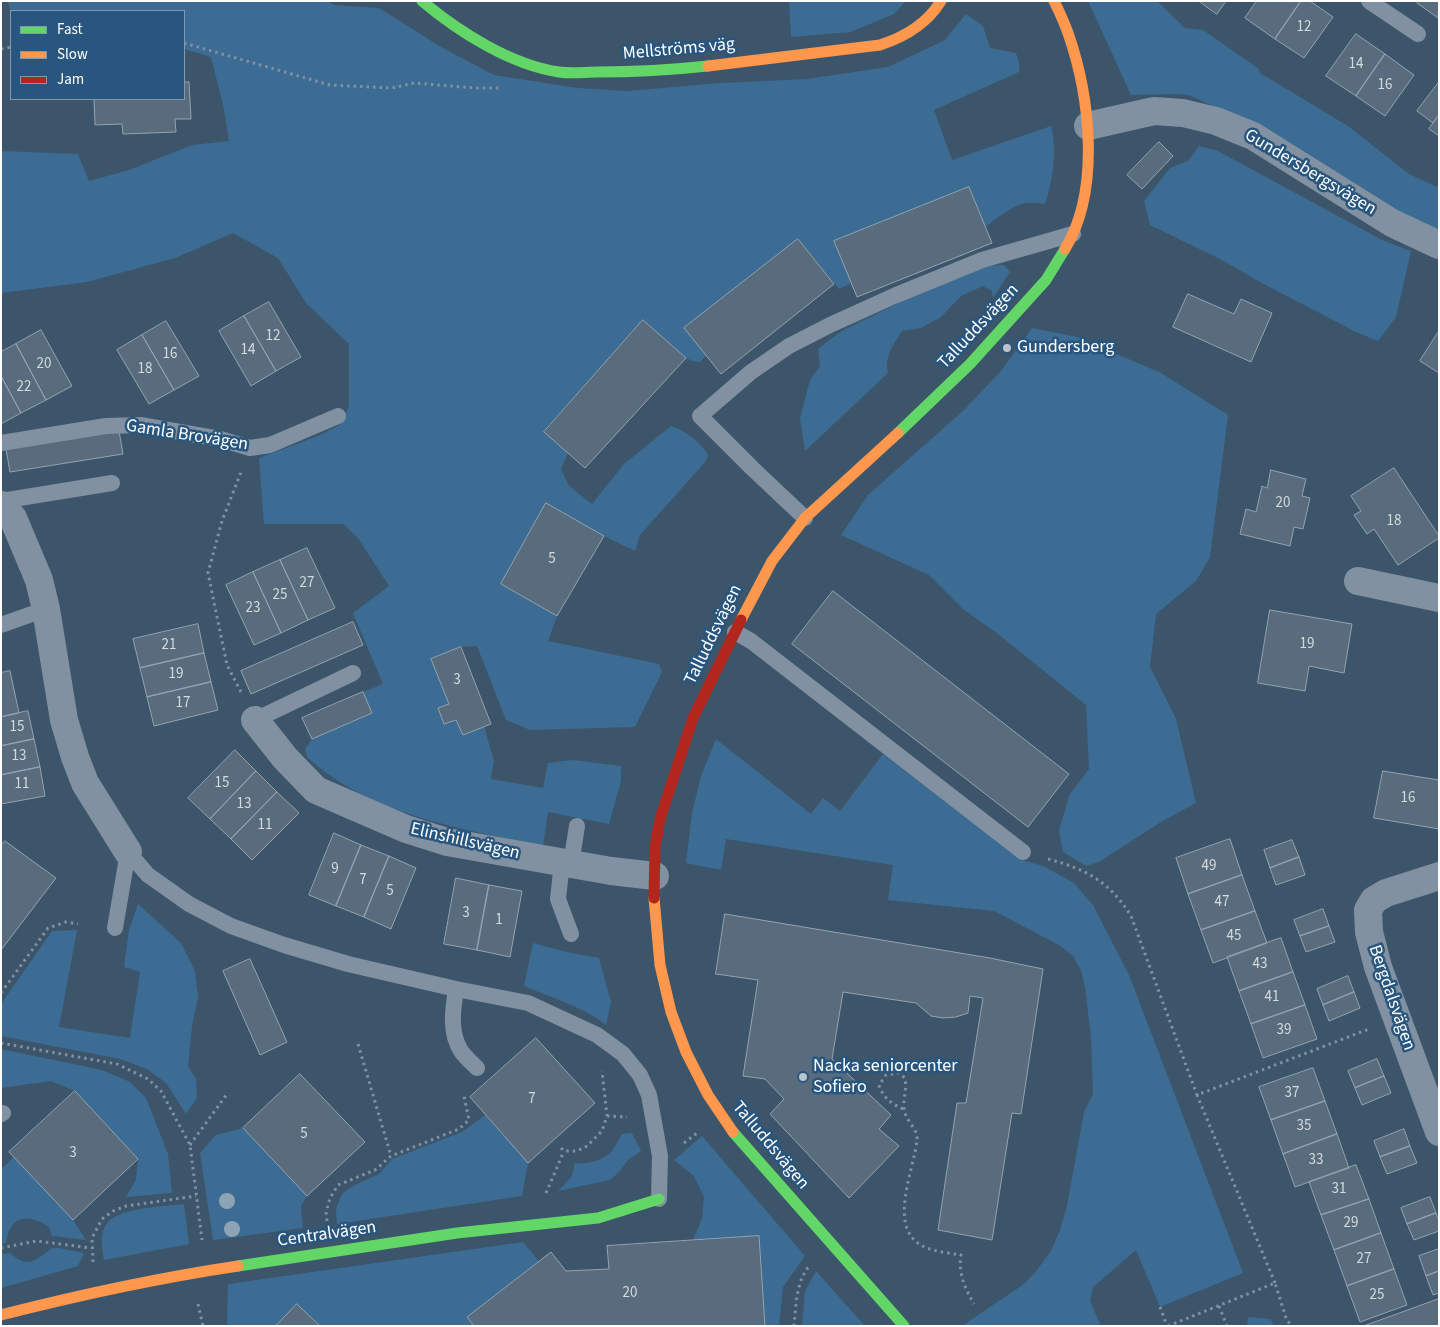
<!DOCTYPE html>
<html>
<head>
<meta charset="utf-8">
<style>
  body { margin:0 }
  #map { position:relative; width:1440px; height:1327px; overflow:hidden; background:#3c556a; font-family:"Source Sans 3",sans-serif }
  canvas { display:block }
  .frame { position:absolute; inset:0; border:2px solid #fff; pointer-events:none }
  .legend { position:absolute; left:10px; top:10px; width:175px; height:90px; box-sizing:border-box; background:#28567e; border:1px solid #7e9ab2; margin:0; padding:6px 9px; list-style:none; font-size:15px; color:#fff }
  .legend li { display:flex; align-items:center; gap:10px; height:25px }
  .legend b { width:25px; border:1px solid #7e9ab2 }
</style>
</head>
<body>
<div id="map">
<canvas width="1440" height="1327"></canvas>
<div class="frame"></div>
<ul class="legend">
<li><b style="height:6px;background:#63d668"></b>Fast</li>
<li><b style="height:6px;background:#ff974d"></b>Slow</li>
<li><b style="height:6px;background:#b3261e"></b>Jam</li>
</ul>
</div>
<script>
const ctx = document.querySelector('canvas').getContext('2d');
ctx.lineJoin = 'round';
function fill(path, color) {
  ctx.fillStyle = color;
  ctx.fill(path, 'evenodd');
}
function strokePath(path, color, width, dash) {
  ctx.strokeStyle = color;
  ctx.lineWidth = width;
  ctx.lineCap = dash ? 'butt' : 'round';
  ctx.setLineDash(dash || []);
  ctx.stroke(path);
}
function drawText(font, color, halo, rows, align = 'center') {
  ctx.font = font + ' "Source Sans 3",sans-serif';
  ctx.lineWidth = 5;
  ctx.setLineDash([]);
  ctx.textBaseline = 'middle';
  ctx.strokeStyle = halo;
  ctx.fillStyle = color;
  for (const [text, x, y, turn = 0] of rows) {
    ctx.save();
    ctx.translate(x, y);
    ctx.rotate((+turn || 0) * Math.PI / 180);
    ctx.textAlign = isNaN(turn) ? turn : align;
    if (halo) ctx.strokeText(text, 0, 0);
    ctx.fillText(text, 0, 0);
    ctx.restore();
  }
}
const green = new Path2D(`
  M 8,1 L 327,1 L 334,5 L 379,8 L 441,47 L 494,75 L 577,88 L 628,91 L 720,83 L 807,79 L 888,67 L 945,40 L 966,14 L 983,26 L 990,48 L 1016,53 L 1019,63 L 1019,72 L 934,110 L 952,160 L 1051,126 C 1057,149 1053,182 1045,204 C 1037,203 1029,202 1022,204 C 1011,207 993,220 985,228 L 969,187 L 835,243 L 851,283 L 839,289 L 798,239 L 685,328 L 706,356 L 700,362 L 693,361 L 686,358 L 643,320 L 544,431 L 568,453 L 561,469 L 569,486 L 592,504 L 624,464 L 671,426 C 689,433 696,439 708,454 L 706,461 L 640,535 L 635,551 L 604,536 L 546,504 L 501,584 L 557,616 L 548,641 L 659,664 L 662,672 L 635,727 L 530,730 L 506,720 L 477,646 L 461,647 L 431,659 L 449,704 L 438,708 L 444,724 L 456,720 L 463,735 L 484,726 L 494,761 L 491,779 L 543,788 L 548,763 L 573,760 L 621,766 L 621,781 L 609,824 L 548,812 L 543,846 C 462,829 370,815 307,757 L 305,749 L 312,739 L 372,713 L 363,692 L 383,684 L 353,613 L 389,586 L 358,538 L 343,524 L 264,524 L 259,458 L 318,436 L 341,424 L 349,406 L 349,344 L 306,303 L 278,258 L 233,233 L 175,258 L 87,282 L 1,293 L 1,151 L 78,154 L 89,181 L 129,170 L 192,145 L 229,141 L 224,109 L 211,57 L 184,49 L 184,11 L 11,11 L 11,13 Z
  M 789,1 L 906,1 L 894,14 L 851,32 L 791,37 Z
  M 1088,1 L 1157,1 L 1185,28 L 1203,30 L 1259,69 L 1260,73 L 1348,126 L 1409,174 L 1439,188 L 1439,231 L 1421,226 L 1255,126 L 1189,95 L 1175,94 L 1131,95 Z
  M 1199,146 L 1218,151 L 1382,240 L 1411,251 L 1396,317 L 1378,341 L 1356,332 L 1260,282 L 1222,260 L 1150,225 L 1144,201 L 1170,168 L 1188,161 Z
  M 1004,265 L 1010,272 L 993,298 L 992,291 L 983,286 L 961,296 L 941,317 L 921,328 L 902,331 C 893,345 884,357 888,373 L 805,451 L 800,418 L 810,380 L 820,366 L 818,349 L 840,332 L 947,279 L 982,266 Z
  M 1032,328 L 1077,337 L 1161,373 L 1228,415 L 1210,557 L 1196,581 L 1156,614 L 1150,667 L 1176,719 L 1196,803 L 1161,822 L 1099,862 L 1086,866 L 1063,852 L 1059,830 L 1070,794 L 1089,769 L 1086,705 L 998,634 L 963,609 L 929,575 L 841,535 L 868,495 L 964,410 L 1001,371 Z
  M 716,739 L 811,814 L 823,798 L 840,811 L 883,754 L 1022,860 L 1043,866 L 1074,883 L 1093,905 L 1129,975 L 1243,1273 L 1160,1307 L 1136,1250 L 1093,1287 L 1090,1301 L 1101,1326 L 962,1326 L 1024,1284 L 1037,1270 L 1051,1251 L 1060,1230 L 1067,1206 L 1084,1112 L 1093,1094 L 1091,1037 L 1085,987 L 1081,970 L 1073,956 L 1059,945 L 994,911 L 888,900 L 893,865 L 726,839 L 721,870 L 686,863 L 692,813 L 701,776 Z
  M 138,904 L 181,943 L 195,971 L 198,997 L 192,1026 L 188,1066 L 196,1079 L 197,1098 L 186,1114 L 166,1083 L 147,1069 L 120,1059 L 1,1036 L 1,1004 L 52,931 L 77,930 L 59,1027 L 130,1038 L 140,972 L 124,967 L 129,930 Z
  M 533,943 L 566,952 L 599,958 L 611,1002 L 606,1025 C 582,1006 552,998 524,986 Z
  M 1,1049 L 102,1070 L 130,1082 L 146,1098 L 168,1154 L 172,1193 L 126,1197 L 136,1180 L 138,1159 L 75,1091 L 51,1081 L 1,1088 Z
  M 485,1115 L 528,1163 L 522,1196 L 337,1224 L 336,1208 L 342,1194 L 353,1186 L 379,1174 L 392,1159 L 462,1132 Z
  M 243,1128 L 307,1196 L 301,1206 L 303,1228 L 213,1240 L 200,1153 L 216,1135 Z
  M 632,1133 L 641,1151 L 628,1160 L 619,1172 L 610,1180 L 558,1191 C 567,1182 575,1176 574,1163 C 584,1165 600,1161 609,1154 C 614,1150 618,1140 622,1134 Z
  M 702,1136 L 805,1256 L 783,1287 L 779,1326 L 765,1326 L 759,1236 L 693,1240 L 702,1219 L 704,1197 L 694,1176 L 674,1160 Z
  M 14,1157 L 73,1220 L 86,1240 L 52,1236 L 49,1227 C 28,1213 10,1215 6,1243 L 1,1244 L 1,1169 Z
  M 184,1204 L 189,1244 L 104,1260 C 102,1247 99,1232 108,1222 C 120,1208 166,1206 184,1204 Z
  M 523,1242 L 539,1261 L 468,1316 L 474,1326 L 320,1326 L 297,1304 L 276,1326 L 227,1326 L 228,1284 Z
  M 52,1248 L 59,1248 L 84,1253 L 78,1266 L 1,1288 L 1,1254 L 10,1253 C 28,1269 35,1261 52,1248 Z
  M 816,1271 L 865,1326 L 802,1326 L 805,1291 Z
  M 1248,1317 L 1270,1319 L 1275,1326 L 1247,1326 Z`);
const building = new Path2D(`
  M 1199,1 L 1226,1 L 1217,14 Z
  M 1257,1 L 1301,1 L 1275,39 L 1245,18 Z
  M 1301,1 L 1310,1 L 1333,17 L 1304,58 L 1275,39 Z
  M 1419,1 L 1439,1 L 1438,18 L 1417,3 Z
  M 1356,34 L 1385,54 L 1356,96 L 1326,76 Z
  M 1385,54 L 1414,75 L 1385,116 L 1356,96 Z
  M 184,82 L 189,82 L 191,119 L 175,119 L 176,132 L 123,134 L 122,124 L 95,125 L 94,99 L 184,99 Z
  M 1439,82 L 1439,115 L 1433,123 L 1417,111 Z
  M 1439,115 L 1439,136 L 1429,129 Z
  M 1159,142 L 1173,156 L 1142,189 L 1127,175 Z
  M 969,187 L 992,243 L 857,297 L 834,241 Z
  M 798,239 L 834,284 L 721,374 L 684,328 Z
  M 1188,294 L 1234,314 L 1241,299 L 1272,313 L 1251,362 L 1173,327 Z
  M 269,302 L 301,357 L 276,371 L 244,316 Z
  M 244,316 L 276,371 L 251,386 L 219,331 Z
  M 643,320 L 686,358 L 585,468 L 544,432 Z
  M 166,321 L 199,376 L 174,390 L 142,335 Z
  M 41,330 L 72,386 L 46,400 L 16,344 Z
  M 1439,331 L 1439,373 L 1420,361 Z
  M 142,335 L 174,390 L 149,404 L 117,350 Z
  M 16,344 L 46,400 L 21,413 L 1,376 L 1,352 Z
  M 1,376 L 21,413 L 1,424 Z
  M 119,431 L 123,454 L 10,472 L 6,449 Z
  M 1394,468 L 1439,536 L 1439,538 L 1398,565 L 1374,529 L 1367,534 L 1354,515 L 1361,511 L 1351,496 Z
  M 1271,470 L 1306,479 L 1302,496 L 1310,498 L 1303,529 L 1294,527 L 1290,546 L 1240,534 L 1246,509 L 1256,512 L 1262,486 L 1267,488 Z
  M 546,503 L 604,536 L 557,616 L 501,584 Z
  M 307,548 L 335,608 L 308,620 L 280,560 Z
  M 280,560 L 308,620 L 281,633 L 253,572 Z
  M 253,572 L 281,633 L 254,645 L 226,585 Z
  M 833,591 L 1069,774 L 1028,827 L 792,644 Z
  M 1270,610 L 1352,624 L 1344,673 L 1309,666 L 1305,691 L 1258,683 Z
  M 353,622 L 363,645 L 251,694 L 241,671 Z
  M 198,624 L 204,653 L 140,668 L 133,639 Z
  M 461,647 L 491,724 L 463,735 L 456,720 L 444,724 L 438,708 L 449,704 L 431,659 Z
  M 204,653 L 211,682 L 147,697 L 140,668 Z
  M 10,671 L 19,713 L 1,717 L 1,673 Z
  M 211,682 L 218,710 L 154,726 L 147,697 Z
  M 363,692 L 372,713 L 312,739 L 302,718 Z
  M 28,711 L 34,739 L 1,746 L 1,717 Z
  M 34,739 L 40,767 L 1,775 L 1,746 Z
  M 235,750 L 256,771 L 210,819 L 188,798 Z
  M 40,767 L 45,796 L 1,804 L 1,775 Z
  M 256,771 L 277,792 L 231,839 L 210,819 Z
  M 1383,771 L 1439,780 L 1439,829 L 1374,818 Z
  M 277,792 L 299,813 L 252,860 L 231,839 Z
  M 334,833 L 361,845 L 336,906 L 309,895 Z
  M 1230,839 L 1242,875 L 1188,894 L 1176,858 Z
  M 1292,840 L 1299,857 L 1270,868 L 1264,850 Z
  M 5,841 L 56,878 L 1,950 L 1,846 Z
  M 361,845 L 389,856 L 364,917 L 336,906 Z
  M 389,856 L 416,868 L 391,929 L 364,917 Z
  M 1299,857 L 1305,875 L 1276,885 L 1270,868 Z
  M 1242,875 L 1255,911 L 1201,930 L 1188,894 Z
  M 456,878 L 489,885 L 477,950 L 444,944 Z
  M 489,885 L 522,891 L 510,957 L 477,950 Z
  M 1323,909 L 1329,926 L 1300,936 L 1294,920 Z
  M 1255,911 L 1267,943 L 1213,963 L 1201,930 Z
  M 725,914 L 990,958 L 1043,969 L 1021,1114 L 1012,1113 L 992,1240 L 938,1230 L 957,1103 L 966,1103 L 983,998 L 970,996 L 968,1013 L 956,1017 L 943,1018 L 931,1016 L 916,1003 L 843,992 L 832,1059 L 891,1115 L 879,1129 L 899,1146 L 849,1198 L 770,1114 L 784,1099 L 765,1079 L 743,1076 L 758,980 L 716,974 Z
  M 1329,926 L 1335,942 L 1306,952 L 1300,936 Z
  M 1281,938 L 1293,972 L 1239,991 L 1227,957 Z
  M 250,959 L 287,1042 L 260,1055 L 223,971 Z
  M 1293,972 L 1305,1005 L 1251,1024 L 1239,991 Z
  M 1348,976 L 1354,992 L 1323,1005 L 1317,989 Z
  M 1354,992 L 1360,1008 L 1329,1021 L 1323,1005 Z
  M 1305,1005 L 1317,1039 L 1263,1058 L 1251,1024 Z
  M 536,1038 L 595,1103 L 528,1163 L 470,1097 Z
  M 1377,1059 L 1384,1076 L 1355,1088 L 1348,1071 Z
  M 1313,1068 L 1325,1101 L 1271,1120 L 1259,1087 Z
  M 300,1074 L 365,1142 L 307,1196 L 243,1128 Z
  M 1384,1076 L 1391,1093 L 1362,1105 L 1355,1088 Z
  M 75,1091 L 138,1159 L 73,1220 L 9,1152 Z
  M 1325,1101 L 1337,1134 L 1283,1154 L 1271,1120 Z
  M 1404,1129 L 1410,1146 L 1380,1157 L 1374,1141 Z
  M 1337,1134 L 1349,1168 L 1295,1187 L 1283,1154 Z
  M 1410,1146 L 1417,1163 L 1387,1174 L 1380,1157 Z
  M 1356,1165 L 1369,1199 L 1321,1215 L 1309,1182 Z
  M 1430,1197 L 1436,1213 L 1407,1224 L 1401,1208 Z
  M 1369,1199 L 1381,1233 L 1334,1250 L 1321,1215 Z
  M 1436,1213 L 1439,1221 L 1439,1231 L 1414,1240 L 1407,1224 Z
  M 1381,1233 L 1394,1269 L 1347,1286 L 1334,1250 Z
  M 759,1236 L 765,1326 L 474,1326 L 467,1317 L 551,1252 L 566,1271 L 609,1269 L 607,1246 Z
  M 1439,1249 L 1439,1271 L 1426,1276 L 1419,1256 Z
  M 1394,1269 L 1407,1305 L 1360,1322 L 1347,1286 Z
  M 1439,1271 L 1439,1293 L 1433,1295 L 1426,1276 Z
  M 1439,1299 L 1439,1326 L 1364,1326 Z
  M 297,1304 L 320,1326 L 276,1326 Z`);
const path = new Path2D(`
  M 184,43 L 330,85 L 392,88 L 414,83 L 475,88 L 499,88
  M 1,49 L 11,47
  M 241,692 L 227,665 L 208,573 L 222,521 L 241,472
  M 1048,859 C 1086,869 1110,882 1131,916 L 1197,1095
  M 1,993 L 48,928 L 66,922 L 78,924
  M 1,1043 L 117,1064 L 148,1079 L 161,1091 L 190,1145 L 202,1240
  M 358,1044 L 391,1156
  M 903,1109 C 892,1104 883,1098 879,1085 L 886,1075 L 899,1073 L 905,1078 C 907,1091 903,1097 904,1108 C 904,1119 918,1129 917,1139 C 915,1169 884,1232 927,1248 C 937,1252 950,1253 961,1255 C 958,1274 965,1288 974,1304
  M 607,1116 L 627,1117
  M 684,1143 L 697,1133
  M 190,1145 L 227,1094
  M 561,1148 L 564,1151 L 577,1151 L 587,1146 L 602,1131 L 607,1116 L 602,1071
  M 546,1193 L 564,1151
  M 327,1221 L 326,1212 L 330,1198 L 338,1185 L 375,1170 L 391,1156 L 459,1129 L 469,1120 L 464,1096
  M 1,1248 L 37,1241 L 91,1248
  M 93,1262 L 92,1238 L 102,1219 L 113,1211 L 126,1206 L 196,1196
  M 1275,1283 L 1197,1095 L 1369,1029
  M 198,1304 L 203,1326
  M 1219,1306 L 1227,1326
  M 1160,1307 L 1167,1326
  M 794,1326 C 796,1305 796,1281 810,1265
  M 1168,1326 L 1275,1283 L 1286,1318 L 1291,1326`);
const lane = new Path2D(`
  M 1369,1 L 1418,34
  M 1,443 L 106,426 L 140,425 L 220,439 L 250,448 L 270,445 L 338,416
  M 1,501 L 112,483
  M 805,518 L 753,469 L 700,416 L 751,372 L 789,346 L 830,325 L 894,296 L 982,260 L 1073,234
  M 1,625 L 46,609
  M 735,632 L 751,641 L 1023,852
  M 255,720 L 353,673
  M 128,852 L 148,875 L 189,904 L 231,926 L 284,945 L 348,964 L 456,989 L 528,1003 L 597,1035 L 623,1054 L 640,1075 L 649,1095 L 660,1156 L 659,1199
  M 562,862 L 558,899 L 571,934
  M 571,864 L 577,826
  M 115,928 L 128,852
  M 456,989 C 453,1009 449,1032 461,1051 C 465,1057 472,1063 477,1068
  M 1,1114 L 3,1113`);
const street = new Path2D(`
  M 1088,126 L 1154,111 L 1183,113 L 1216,121 L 1253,136 L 1392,223 L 1439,245
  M 1,505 L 13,518 L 39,580 L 46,609 L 64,720 L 75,757 L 85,783 L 128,852
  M 1358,581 L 1439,598
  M 255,720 L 285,758 L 316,790 L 406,829 L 447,842 L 611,871 L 655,876
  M 1439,876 L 1386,893 L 1374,900 L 1368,910 L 1369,932 L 1378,967 L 1439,1132`);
const fast = new Path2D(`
  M 422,1 C 459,32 511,65 559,72 C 572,74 585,72 598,72 C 635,72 671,70 708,66
  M 898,433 L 970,364 L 1046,280 L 1065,249
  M 733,1132 L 904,1326
  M 238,1266 L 457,1233 L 598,1218 L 659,1199`);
const slow = new Path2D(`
  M 1054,1 C 1059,11 1064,22 1068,33 C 1090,96 1101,190 1065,249
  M 708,66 L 880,45 C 905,37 927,24 941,1
  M 741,620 L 772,561 L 805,518 L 898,433
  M 654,898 L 660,965 L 671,1012 L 686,1052 L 708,1095 L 733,1132
  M 1,1315 C 79,1295 158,1278 238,1266`);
const jam = new Path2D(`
  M 654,898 L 655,847 L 660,819 L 693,718 L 741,620`);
const trees = [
  [227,1201],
  [232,1229]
];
const markers = [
  [1007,348,5,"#bbc4cb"],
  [803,1077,5,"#bbc4cb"]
];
const numberNames = [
  ["12",1304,28],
  ["14",1356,65],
  ["16",1385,86],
  ["12",273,337],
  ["14",248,351],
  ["16",170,355],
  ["20",44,365],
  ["18",145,370],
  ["22",24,388],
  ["20",1283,504],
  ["18",1394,522],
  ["5",552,560],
  ["27",307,584],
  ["25",280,596],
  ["23",253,609],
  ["19",1307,645],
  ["21",169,646],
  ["19",176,675],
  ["3",457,681],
  ["17",183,704],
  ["15",17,728],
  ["13",19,757],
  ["15",222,784],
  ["11",22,785],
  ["16",1408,799],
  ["13",244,805],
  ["11",265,826],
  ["49",1209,867],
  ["9",335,870],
  ["7",363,881],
  ["5",390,892],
  ["47",1222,903],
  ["3",466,914],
  ["1",499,921],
  ["45",1234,937],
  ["43",1260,965],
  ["41",1272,998],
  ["39",1284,1031],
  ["37",1292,1094],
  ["7",532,1100],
  ["35",1304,1127],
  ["5",304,1135],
  ["3",73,1154],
  ["33",1316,1161],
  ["31",1339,1190],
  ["29",1351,1224],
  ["27",1364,1260],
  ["20",630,1294],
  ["25",1377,1296]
];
const streetNames = [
  ["Mellströms väg",679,50,-5],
  ["Gundersbergsvägen",1310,173,31],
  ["Talluddsvägen",979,327,-47],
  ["Gamla Brovägen",187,436,9],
  ["Talluddsvägen",714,635,-64],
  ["Elinshillsvägen",465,842,13],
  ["Bergdalsvägen",1391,998,71],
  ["Talluddsvägen",770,1146,50],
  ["Centralvägen",327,1235,-8]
];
const poiNames = [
  ["Gundersberg",1017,348],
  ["Nacka seniorcenter",813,1067],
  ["Sofiero",813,1088]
];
fill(green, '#3c6c94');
fill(building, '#586c7d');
strokePath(building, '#94a3af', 1);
strokePath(path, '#8191a1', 3, [2.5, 4]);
strokePath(lane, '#8191a1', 16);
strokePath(street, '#8191a1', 28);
strokePath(fast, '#63d668', 11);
strokePath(slow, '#ff974d', 11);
strokePath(jam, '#b3261e', 11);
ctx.fillStyle = '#8da4b6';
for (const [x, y] of trees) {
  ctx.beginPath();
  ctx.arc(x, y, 8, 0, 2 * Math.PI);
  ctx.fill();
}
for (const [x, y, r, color] of markers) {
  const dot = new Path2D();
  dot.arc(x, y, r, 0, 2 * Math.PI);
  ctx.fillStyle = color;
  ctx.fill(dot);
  strokePath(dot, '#28567e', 2);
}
drawText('15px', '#d5dade', null, numberNames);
drawText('18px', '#fff', '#28567e', streetNames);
drawText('18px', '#fff', '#28567e', poiNames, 'left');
</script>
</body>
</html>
